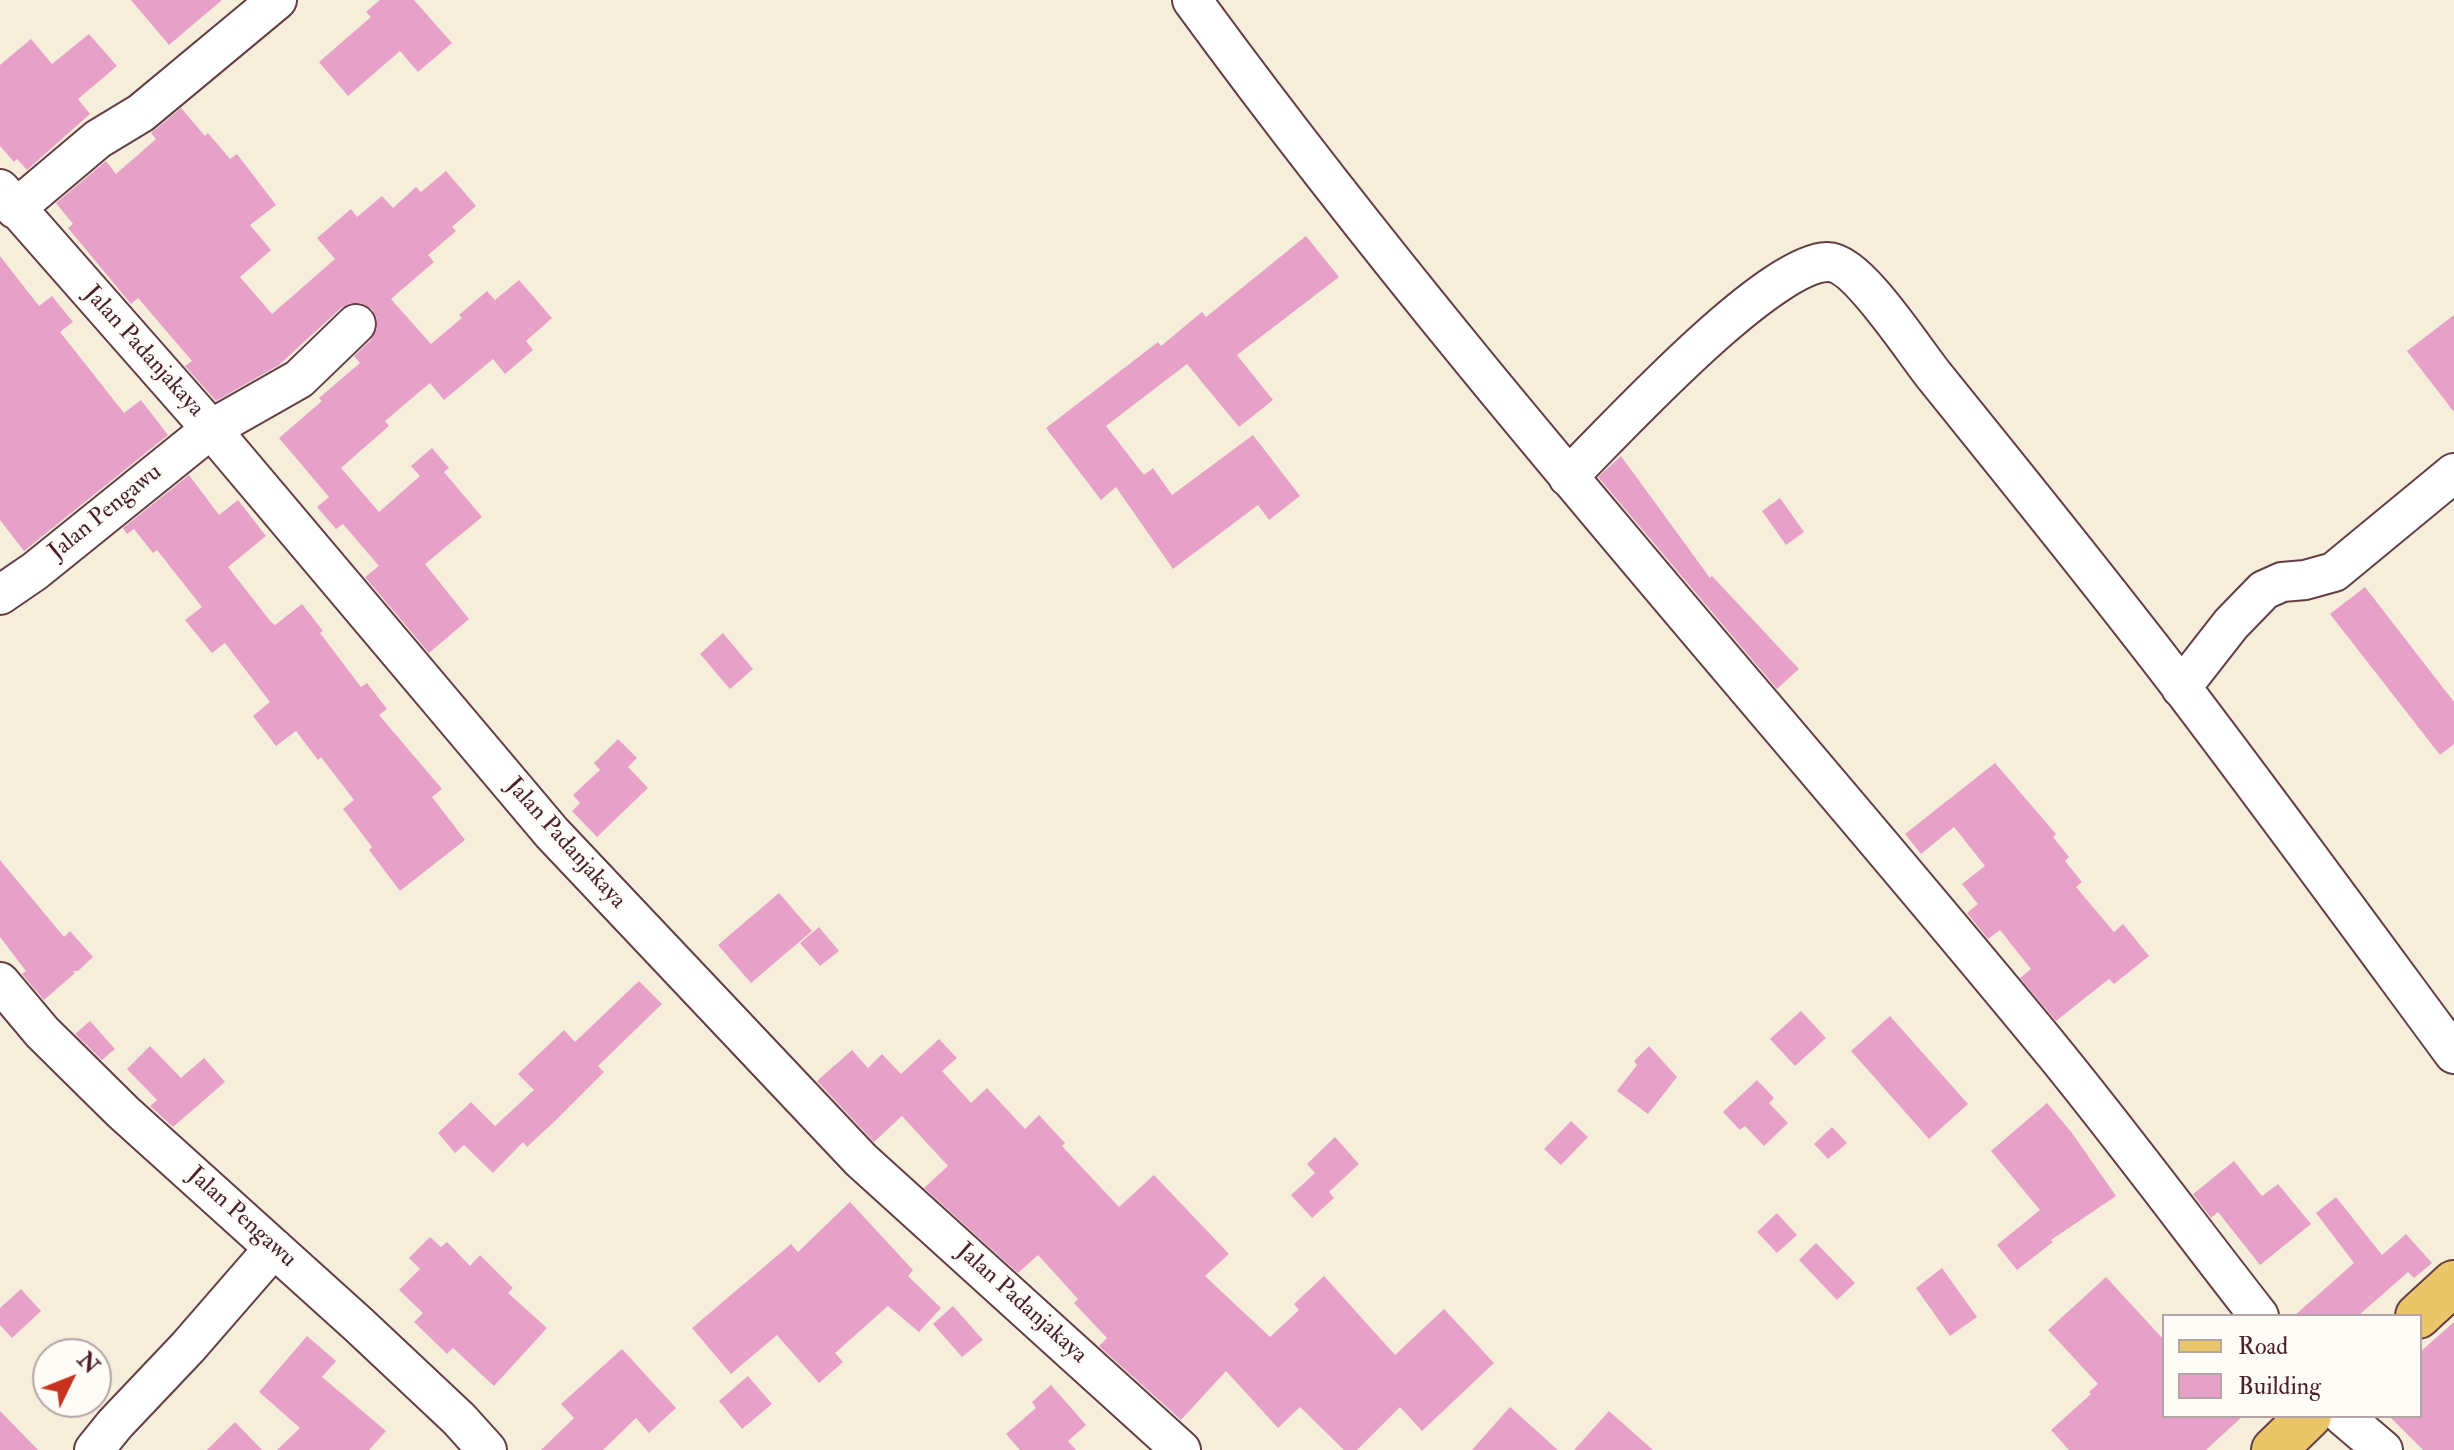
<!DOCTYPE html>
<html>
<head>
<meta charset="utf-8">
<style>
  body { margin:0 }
  #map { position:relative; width:2454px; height:1450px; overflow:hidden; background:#f4eedb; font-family:"IM FELL Double Pica",serif }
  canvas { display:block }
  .legend { position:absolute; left:2162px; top:1314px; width:260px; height:104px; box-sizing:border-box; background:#fdfcf7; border:2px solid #b5a4a5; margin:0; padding:10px 14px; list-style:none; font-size:24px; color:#4a1f2b }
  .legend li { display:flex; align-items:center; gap:16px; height:40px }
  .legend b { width:40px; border:2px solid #b5a4a5 }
  .north { position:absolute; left:32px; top:1338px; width:80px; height:80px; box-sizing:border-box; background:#fdfcf7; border:2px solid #b5a4a5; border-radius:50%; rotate:47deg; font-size:22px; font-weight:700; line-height:32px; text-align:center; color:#4a1f2b }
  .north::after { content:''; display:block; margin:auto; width:28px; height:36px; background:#c8321e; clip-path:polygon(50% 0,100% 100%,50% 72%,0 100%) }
</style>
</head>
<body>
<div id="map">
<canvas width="2454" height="1450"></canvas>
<ul class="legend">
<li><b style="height:10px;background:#ebc669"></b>Road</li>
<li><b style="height:22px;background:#e7a1c8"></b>Building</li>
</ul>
<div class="north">N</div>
</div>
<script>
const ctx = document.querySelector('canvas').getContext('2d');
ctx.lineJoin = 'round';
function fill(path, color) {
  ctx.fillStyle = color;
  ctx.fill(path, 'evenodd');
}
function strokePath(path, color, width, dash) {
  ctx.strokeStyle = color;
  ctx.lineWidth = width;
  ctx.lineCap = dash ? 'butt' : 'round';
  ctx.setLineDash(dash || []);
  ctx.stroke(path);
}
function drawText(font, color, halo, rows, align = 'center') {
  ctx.font = font + ' "IM FELL Double Pica",serif';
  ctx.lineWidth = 6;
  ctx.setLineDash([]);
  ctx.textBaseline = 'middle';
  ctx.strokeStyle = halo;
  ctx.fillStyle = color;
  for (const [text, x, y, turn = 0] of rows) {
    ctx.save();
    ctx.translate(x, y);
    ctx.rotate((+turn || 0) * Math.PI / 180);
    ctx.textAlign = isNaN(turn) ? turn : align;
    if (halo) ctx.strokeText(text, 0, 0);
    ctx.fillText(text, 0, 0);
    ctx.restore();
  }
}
const building = new Path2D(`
  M 131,0 L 222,0 L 169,45 Z
  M 380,0 L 414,0 L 452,43 L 418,72 L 400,51 L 348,96 L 319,62 L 371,17 L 366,12 Z
  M 89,34 L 117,66 L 78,99 L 90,114 L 27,170 L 17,159 L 14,162 L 0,146 L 0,65 L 31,39 L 52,64 Z
  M 181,108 L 205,136 L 208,133 L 230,159 L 237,154 L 276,205 L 250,225 L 271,250 L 240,277 L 272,314 L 335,259 L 317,238 L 351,209 L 357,217 L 382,196 L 393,208 L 416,187 L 421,192 L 446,171 L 476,206 L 452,227 L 456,231 L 428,255 L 434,262 L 391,299 L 431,344 L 462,318 L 459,315 L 487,291 L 495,300 L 519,280 L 552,318 L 526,341 L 533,350 L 505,374 L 493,359 L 444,400 L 430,383 L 385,421 L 389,426 L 341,468 L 379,512 L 420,476 L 411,466 L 432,448 L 449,468 L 444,472 L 482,517 L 425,564 L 469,619 L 429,653 L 365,577 L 379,566 L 343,524 L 336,529 L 317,507 L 329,497 L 279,438 L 322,401 L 319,398 L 360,363 L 354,356 L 371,340 L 377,329 L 377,319 L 372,309 L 361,303 L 351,303 L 341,308 L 279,365 L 216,401 L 185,366 L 192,361 L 138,298 L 131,304 L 68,228 L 73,224 L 56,203 L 106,161 L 116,174 L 156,139 L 151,133 Z
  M 1306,236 L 1339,277 L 1237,355 L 1273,400 L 1239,427 L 1187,364 L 1106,426 L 1144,475 L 1153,468 L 1172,495 L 1253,435 L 1300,496 L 1269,520 L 1258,505 L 1173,569 L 1116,487 L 1101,500 L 1046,428 L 1158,342 L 1161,346 L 1202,312 L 1206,317 Z
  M 0,256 L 39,306 L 52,296 L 73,322 L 60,332 L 124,413 L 141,400 L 168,435 L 24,551 L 0,520 Z
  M 2454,315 L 2454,412 L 2407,351 Z
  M 1621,456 L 1710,578 L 1712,576 L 1799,669 L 1777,689 L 1598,477 Z
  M 189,475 L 219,515 L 238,500 L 266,536 L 228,567 L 271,622 L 275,625 L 302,604 L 323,631 L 320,633 L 361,687 L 367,683 L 387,709 L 379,715 L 442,789 L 432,797 L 465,840 L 400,891 L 369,850 L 372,847 L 343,809 L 354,800 L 321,757 L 318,760 L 296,731 L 276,746 L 253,716 L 270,702 L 225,643 L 212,653 L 185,620 L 202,607 L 157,550 L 153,553 L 134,529 L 127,534 L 123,528 Z
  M 1780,498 L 1804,532 L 1786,545 L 1762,511 Z
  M 2365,587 L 2454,702 L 2454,744 L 2440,755 L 2330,614 Z
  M 723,633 L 753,669 L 730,689 L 700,654 Z
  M 618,739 L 637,758 L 628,767 L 648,788 L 597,837 L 572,811 L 580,803 L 573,795 L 600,770 L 594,763 Z
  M 1995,763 L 2056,834 L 2053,837 L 2069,857 L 2065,861 L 2082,882 L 2076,887 L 2114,932 L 2123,924 L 2149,956 L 2114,984 L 2109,979 L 2056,1021 L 2020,978 L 2031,969 L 2000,930 L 1988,939 L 1967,913 L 1978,904 L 1962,884 L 1985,866 L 1954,827 L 1921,854 L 1905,834 Z
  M 0,860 L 64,937 L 70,931 L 93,957 L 78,971 L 73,971 L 75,973 L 44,1000 L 22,974 L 26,971 L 0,937 Z
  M 779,893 L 812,931 L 751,983 L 718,945 Z
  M 819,927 L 839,951 L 820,966 L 800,943 Z
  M 639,981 L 662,1004 L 598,1066 L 604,1072 L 554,1122 L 527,1147 L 523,1142 L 493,1173 L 464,1145 L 455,1153 L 438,1133 L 471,1102 L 495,1126 L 534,1090 L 518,1074 L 564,1030 L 575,1042 Z
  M 1801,1011 L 1826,1038 L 1795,1066 L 1770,1039 Z
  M 1890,1016 L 1968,1104 L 1929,1139 L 1851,1051 Z
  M 90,1021 L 115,1049 L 102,1060 L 75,1034 Z
  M 939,1039 L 957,1058 L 942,1071 L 971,1103 L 987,1088 L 1025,1129 L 1039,1115 L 1065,1143 L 1062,1146 L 1119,1207 L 1154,1175 L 1229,1254 L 1205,1276 L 1270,1337 L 1299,1310 L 1294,1304 L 1324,1276 L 1395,1355 L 1444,1309 L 1494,1363 L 1422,1431 L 1400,1407 L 1357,1450 L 1344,1450 L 1300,1407 L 1278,1428 L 1226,1371 L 1181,1420 L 1099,1346 L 1107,1338 L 1074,1303 L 1078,1299 L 1038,1255 L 1018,1273 L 924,1188 L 948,1166 L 902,1116 L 874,1142 L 817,1081 L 852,1050 L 868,1068 L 882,1054 L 901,1074 Z
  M 150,1046 L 181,1078 L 204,1058 L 225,1082 L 173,1127 L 150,1106 L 157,1100 L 127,1069 Z
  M 1649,1046 L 1677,1077 L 1648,1114 L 1617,1091 L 1637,1065 L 1634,1061 Z
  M 1757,1080 L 1774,1098 L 1769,1103 L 1788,1123 L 1764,1146 L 1745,1126 L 1740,1130 L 1723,1112 Z
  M 2047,1103 L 2072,1133 L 2116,1196 L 2051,1240 L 2053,1242 L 2017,1270 L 1997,1245 L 2040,1210 L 1991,1151 Z
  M 1571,1121 L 1588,1137 L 1561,1165 L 1544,1149 Z
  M 1832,1127 L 1847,1143 L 1828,1159 L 1814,1144 Z
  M 1335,1137 L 1359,1164 L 1329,1192 L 1334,1198 L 1312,1218 L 1291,1195 L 1315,1173 L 1307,1164 Z
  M 2234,1161 L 2262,1196 L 2278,1184 L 2311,1224 L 2260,1265 L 2218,1212 L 2211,1218 L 2193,1194 Z
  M 2336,1197 L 2382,1255 L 2406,1234 L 2432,1263 L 2414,1278 L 2408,1272 L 2358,1316 L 2294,1316 L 2354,1263 L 2316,1213 Z
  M 850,1202 L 913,1270 L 908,1276 L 941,1308 L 919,1332 L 888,1306 L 835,1353 L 843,1362 L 819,1383 L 777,1335 L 731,1374 L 692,1328 L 791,1244 L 798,1252 Z
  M 1777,1213 L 1797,1235 L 1777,1253 L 1757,1232 Z
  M 430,1237 L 441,1247 L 447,1242 L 470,1266 L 480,1255 L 513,1288 L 508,1293 L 547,1328 L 494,1386 L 453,1348 L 447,1354 L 414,1322 L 423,1313 L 399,1290 L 420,1269 L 409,1258 Z
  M 1816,1243 L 1855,1283 L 1837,1300 L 1799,1260 Z
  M 1942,1268 L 1977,1317 L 1950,1336 L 1916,1288 Z
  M 2106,1277 L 2164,1340 L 2164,1416 L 2243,1416 L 2206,1450 L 2069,1450 L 2051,1430 L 2091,1394 L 2089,1392 L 2098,1384 L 2048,1330 Z
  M 21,1289 L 41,1311 L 12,1338 L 0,1325 L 0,1308 Z
  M 953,1306 L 983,1340 L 962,1357 L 933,1324 Z
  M 2454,1322 L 2454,1450 L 2423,1450 L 2389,1416 L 2420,1416 L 2420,1352 Z
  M 307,1336 L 336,1361 L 322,1377 L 386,1431 L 369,1450 L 277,1450 L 300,1428 L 259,1392 Z
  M 622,1349 L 676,1408 L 649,1433 L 636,1418 L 603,1450 L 541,1450 L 574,1418 L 561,1404 Z
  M 748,1376 L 772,1404 L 742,1429 L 719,1401 Z
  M 1051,1385 L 1086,1425 L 1068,1441 L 1076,1450 L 1020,1450 L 1006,1434 L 1036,1408 L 1032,1402 Z
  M 1510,1407 L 1558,1450 L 1472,1450 Z
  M 0,1411 L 38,1450 L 0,1450 Z
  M 1609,1411 L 1653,1450 L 1574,1450 Z
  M 235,1422 L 262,1450 L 207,1450 Z`);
const minor = new Path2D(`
  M 1192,0 C 1460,367 1767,703 2055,1054 C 2125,1140 2191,1229 2259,1316
  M 0,189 L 211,429 L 552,833 L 861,1160 L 1181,1450
  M 15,209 L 98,139 L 141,113 L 277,0
  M 1568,477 C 1614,431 1767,264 1827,262 C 1858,261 1915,353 1936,378 C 2019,481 2102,583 2182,688 C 2274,809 2364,932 2454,1054
  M 0,595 L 35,571 L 211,429 L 299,379 L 356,324
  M 2181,688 L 2231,624 L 2264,590 L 2282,582 L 2305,580 L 2334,572 L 2454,473
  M 0,982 L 42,1032 L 123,1112 L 359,1325 L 459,1419 L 487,1450
  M 2343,1416 L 2383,1450
  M 94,1450 L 115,1424 L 188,1347 L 274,1248`);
const major = new Path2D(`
  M 2418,1316 L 2454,1283
  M 2274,1450 L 2309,1416`);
const streetNames = [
  ["Jalan Padanjakaya",143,352,48],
  ["Jalan Pengawu",106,513,-39],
  ["Jalan Padanjakaya",565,844,48],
  ["Jalan Pengawu",241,1218,42],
  ["Jalan Padanjakaya",1021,1304,42]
];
fill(building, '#e7a1c8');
strokePath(minor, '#643e45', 42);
strokePath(major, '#643e45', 48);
strokePath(minor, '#fff', 38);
strokePath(major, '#ebc669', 44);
drawText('24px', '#4a1f2b', '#fdfcf7', streetNames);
</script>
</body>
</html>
